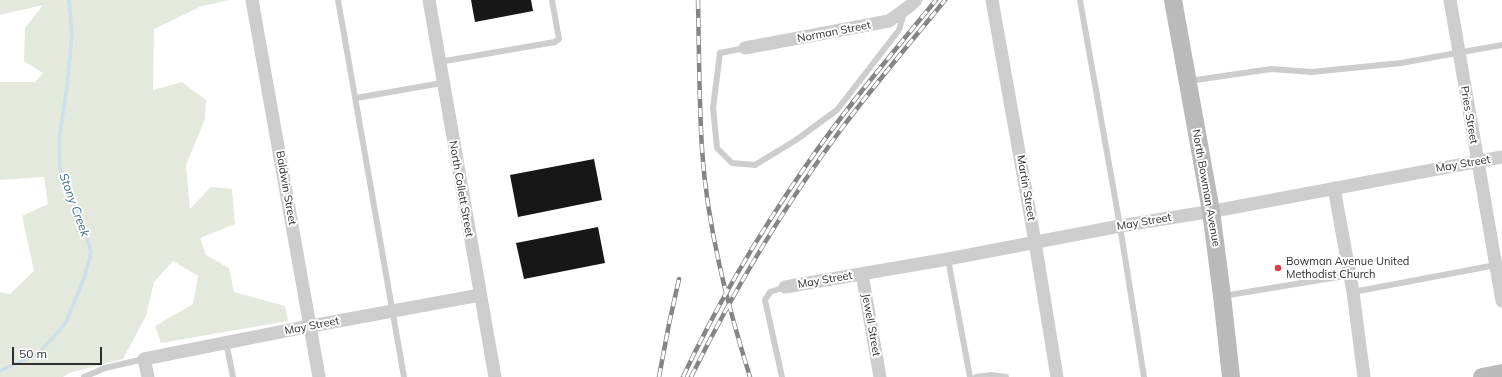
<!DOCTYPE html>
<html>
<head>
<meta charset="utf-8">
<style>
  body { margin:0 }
  #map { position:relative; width:1502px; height:377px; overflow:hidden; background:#fff; font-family:Mulish,sans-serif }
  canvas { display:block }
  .scale { position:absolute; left:12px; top:347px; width:90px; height:18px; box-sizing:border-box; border:2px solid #303030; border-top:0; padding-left:5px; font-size:12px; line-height:14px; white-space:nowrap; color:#303030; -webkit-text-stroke:3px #fff; paint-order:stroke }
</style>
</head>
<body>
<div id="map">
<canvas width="1502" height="377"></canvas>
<div class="scale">50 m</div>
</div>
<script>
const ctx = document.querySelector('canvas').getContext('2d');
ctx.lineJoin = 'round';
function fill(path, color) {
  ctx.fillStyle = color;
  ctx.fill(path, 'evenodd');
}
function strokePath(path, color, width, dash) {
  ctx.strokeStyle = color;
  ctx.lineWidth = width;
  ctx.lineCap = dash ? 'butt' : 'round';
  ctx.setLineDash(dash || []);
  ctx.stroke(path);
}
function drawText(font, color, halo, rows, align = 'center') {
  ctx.font = font + ' Mulish,sans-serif';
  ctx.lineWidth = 4;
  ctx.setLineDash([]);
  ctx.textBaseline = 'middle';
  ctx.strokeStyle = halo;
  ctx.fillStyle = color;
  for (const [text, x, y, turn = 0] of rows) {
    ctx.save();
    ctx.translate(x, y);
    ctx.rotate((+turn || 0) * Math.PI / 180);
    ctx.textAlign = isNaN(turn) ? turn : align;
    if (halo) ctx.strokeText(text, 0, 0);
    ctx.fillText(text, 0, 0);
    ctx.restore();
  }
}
const green = new Path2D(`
  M 0,0 L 229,0 L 202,6 L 154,29 L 153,90 L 182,82 L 206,100 L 205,119 L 186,165 L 190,209 L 211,187 L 232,189 L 235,224 L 200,238 L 206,255 L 229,268 L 234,292 L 285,306 L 288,321 L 161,343 L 155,326 L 193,304 L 198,276 L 173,261 L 154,282 L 146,316 L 123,359 L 69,373 L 63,377 L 0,377 L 0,292 L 10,294 L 34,271 L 22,216 L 48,204 L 44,177 L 0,180 L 0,82 L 35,82 L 43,73 L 24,61 L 25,28 L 43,5 L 0,15 Z`);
const stream = new Path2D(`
  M 0,371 L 39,353 L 65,324 L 85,276 L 91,252 L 80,216 L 60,169 L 59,140 L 67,86 L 72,35 L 69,0`);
const building = new Path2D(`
  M 471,0 L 531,0 L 533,11 L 475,22 Z
  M 594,159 L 602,200 L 518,217 L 510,175 Z
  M 598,227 L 605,263 L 524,279 L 516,243 Z`);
const lane = new Path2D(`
  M 338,0 L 404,377
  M 1080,0 L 1120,226 L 1144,377
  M 745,48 L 720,53 L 713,108 L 717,148 L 732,163 L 755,165 L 796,140 L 837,110 L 899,30 L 904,13
  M 439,62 L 555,42 L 559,39 L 552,0
  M 1189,81 L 1271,69 L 1312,72 L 1401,63 L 1502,45
  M 356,98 L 442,83
  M 948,259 L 970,377
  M 1353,292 L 1496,265
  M 1223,296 L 1350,275
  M 226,342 L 233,377
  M 84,377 L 105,368 L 144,359
  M 782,377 L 765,300 L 770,292 L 785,287
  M 976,377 L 991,375 L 1006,377`);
const street = new Path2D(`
  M 252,0 L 319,377
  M 429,0 L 495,377
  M 992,0 L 1035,242 L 1057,377
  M 1450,0 L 1502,301
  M 745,48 L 889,21 L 911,5 L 916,0
  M 1334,188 L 1353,292 L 1364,377
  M 862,274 L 880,377
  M 785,287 L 948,259 L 1120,226 L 1225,209 L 1502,157
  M 148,377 L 144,359 L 300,328 L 480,295`);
const secondary = new Path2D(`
  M 1173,0 L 1211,211 L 1222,296 L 1231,377
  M 1482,377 L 1502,373`);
const rail = new Path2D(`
  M 698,0 C 699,49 699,99 702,149 C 707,226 727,303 750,377
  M 659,377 L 669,324 L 679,279
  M 683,377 C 717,304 759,234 805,167 C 845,109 891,55 936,0
  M 691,377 C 734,290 784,206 842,128 C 875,84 911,42 945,0`);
const markers = [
  [1278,268,4,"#d94146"]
];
const streetNames = [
  ["Norman Street",834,32,-11],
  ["Pries Street",1469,115,80],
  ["May Street",1463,164,-10],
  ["Baldwin Street",286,188,80],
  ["Martin Street",1026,188,80],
  ["North Bowman Avenue",1206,188,80],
  ["North Collett Street",461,189,80],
  ["May Street",1144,222,-10],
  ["May Street",825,280,-10],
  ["Jewell Street",871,325,80],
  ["May Street",312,326,-11]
];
const poiNames = [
  ["Bowman Avenue United",1286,262],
  ["Methodist Church",1286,275]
];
const waterNames = [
  ["Stony Creek",74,205,70]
];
fill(green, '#e3e9dd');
strokePath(stream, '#cedeea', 3.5);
fill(building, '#171717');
strokePath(lane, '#cdcdcd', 6);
strokePath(street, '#cdcdcd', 13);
strokePath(secondary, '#bababa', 18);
strokePath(rail, '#858585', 4.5);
strokePath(rail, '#fff', 3, [9]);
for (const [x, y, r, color] of markers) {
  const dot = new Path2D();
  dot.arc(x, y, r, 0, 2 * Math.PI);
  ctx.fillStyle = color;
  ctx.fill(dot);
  strokePath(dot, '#fff', 1.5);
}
drawText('11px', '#303030', '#fff', streetNames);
drawText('11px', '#303030', '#fff', poiNames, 'left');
drawText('italic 12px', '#436e8d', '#fff', waterNames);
</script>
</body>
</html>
